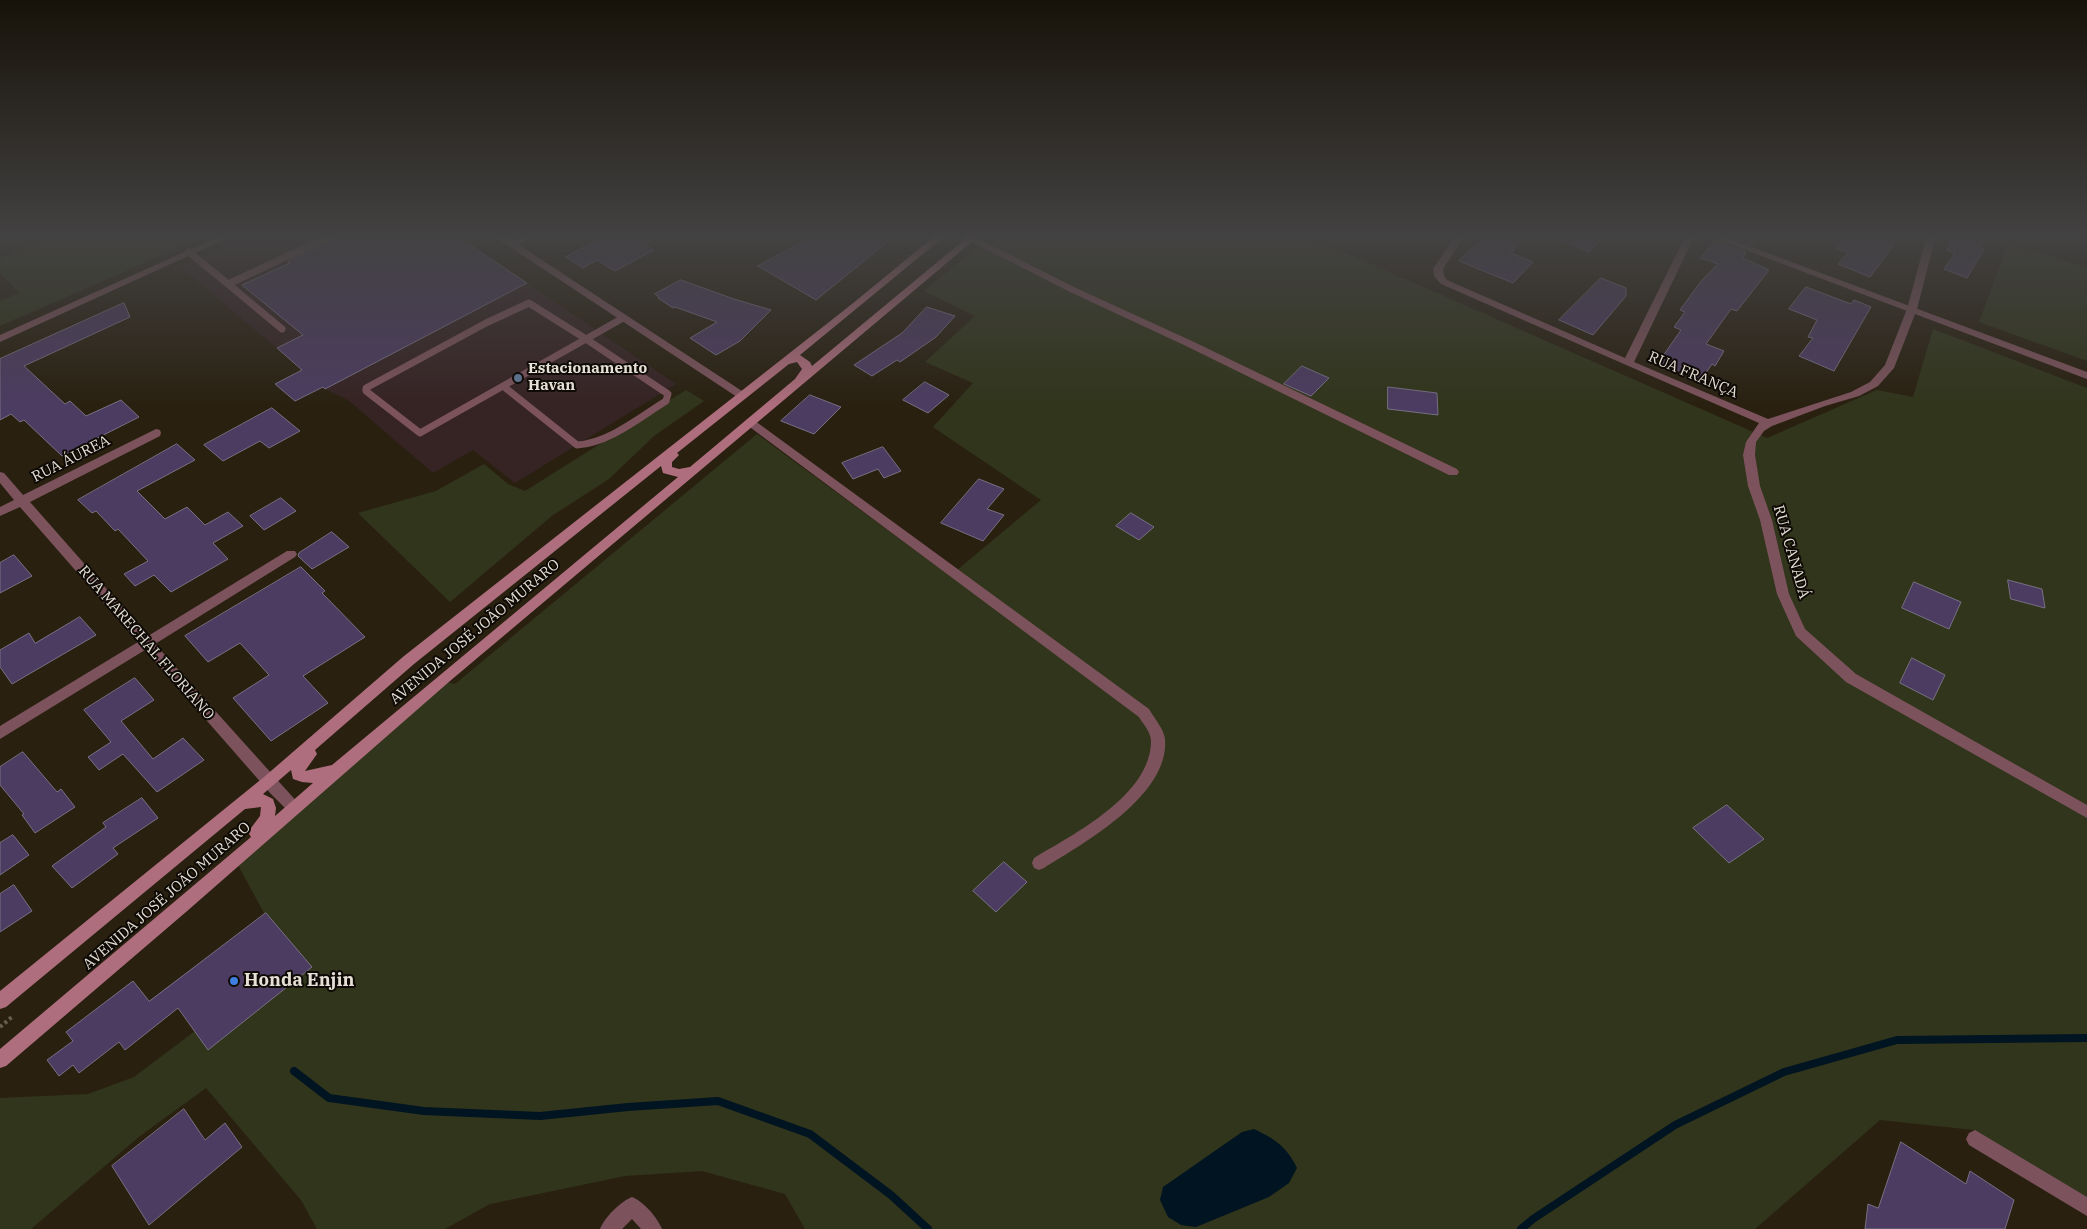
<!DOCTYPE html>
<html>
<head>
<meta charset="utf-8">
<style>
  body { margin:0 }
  canvas { display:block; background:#292010 }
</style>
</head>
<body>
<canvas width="2087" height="1229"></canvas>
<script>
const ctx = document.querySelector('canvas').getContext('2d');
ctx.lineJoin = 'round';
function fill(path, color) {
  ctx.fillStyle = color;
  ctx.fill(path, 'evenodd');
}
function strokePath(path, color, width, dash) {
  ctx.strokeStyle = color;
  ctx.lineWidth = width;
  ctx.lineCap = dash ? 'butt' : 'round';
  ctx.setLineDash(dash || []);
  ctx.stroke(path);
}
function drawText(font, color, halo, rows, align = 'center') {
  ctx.font = font + ' "IBM Plex Serif",serif';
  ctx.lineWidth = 4;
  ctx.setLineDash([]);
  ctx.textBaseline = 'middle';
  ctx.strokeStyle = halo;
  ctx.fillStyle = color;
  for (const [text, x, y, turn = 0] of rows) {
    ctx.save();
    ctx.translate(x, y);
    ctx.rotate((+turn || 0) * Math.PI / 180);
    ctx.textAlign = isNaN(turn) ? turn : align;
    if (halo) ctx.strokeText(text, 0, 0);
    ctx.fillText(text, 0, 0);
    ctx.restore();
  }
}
const commercial = new Path2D(`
  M 250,235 L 455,235 L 676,384 L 515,483 L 473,450 L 433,473 L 348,400 L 325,389 L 180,266 Z`);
const green = new Path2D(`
  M 56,235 L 208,235 L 0,326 L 0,301 L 20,293 L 0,273 L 0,258 Z
  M 683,235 L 728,235 L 704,247 Z
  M 982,235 L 1305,235 L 1767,438 L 1877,390 L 1913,397 L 1933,329 L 2087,388 L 2087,1199 L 1974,1130 L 1880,1120 L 1755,1229 L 805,1229 L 785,1194 L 702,1171 L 625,1176 L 490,1204 L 445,1229 L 317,1229 L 301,1200 L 206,1088 L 140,1136 L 31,1229 L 0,1229 L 0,1098 L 88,1094 L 134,1077 L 207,1022 L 265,915 L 237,863 L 447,682 L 455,684 L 757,434 L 950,576 L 1041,500 L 933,427 L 973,383 L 925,362 L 975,316 L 924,291 L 987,239 Z
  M 2008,243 L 2087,268 L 2087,361 L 1979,322 Z
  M 686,390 L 704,401 L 654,436 L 609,479 L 553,515 L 450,602 L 358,513 L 436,491 L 484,464 L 508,484 L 525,491 Z`);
const water = new Path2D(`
  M 1254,1129 C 1275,1139 1286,1146 1297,1168 L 1289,1183 L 1269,1197 L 1196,1227 L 1181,1225 L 1168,1217 L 1160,1200 L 1163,1187 L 1242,1132 Z`);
const stream = new Path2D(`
  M 294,1071 L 329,1098 L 424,1111 L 540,1116 L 628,1107 L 718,1101 L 810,1134 L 891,1195 L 928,1229
  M 1521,1229 L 1533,1219 L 1675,1125 L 1784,1072 L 1897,1040 L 2087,1038`);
const building = new Path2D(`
  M 342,235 L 455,235 L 527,283 L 325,389 L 323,387 L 295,401 L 275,384 L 302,370 L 277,348 L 303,335 L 242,285 L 290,263 L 288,262 Z
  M 607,235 L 660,235 L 643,244 L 654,250 L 615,271 L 597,260 L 583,268 L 566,257 Z
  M 815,235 L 896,235 L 816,300 L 758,266 Z
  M 1487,235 L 1526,235 L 1511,253 L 1533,262 L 1513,283 L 1459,261 Z
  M 1548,235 L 1605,235 L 1589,252 Z
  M 1724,235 L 1759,235 L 1751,245 Z
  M 1845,235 L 1901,235 L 1870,277 L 1838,264 L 1848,253 L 1835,248 Z
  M 1953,235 L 1985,235 L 1981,248 L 1984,249 L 1967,278 L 1944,269 L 1955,253 L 1947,250 Z
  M 1715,241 L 1746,252 L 1743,258 L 1769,270 L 1737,311 L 1731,309 L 1706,344 L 1724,351 L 1715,366 L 1712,364 L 1701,380 L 1658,363 L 1681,330 L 1674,327 L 1685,312 L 1680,310 L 1702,280 L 1718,264 L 1701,258 Z
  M 1601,278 L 1626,288 L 1626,296 L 1593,335 L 1559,320 Z
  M 681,280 L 734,299 L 771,310 L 740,341 L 716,355 L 690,338 L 717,322 L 675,307 L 673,308 L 658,298 L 659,297 L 655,294 Z
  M 1806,287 L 1851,304 L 1854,300 L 1871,307 L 1834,371 L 1799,356 L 1813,338 L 1808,337 L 1817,320 L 1789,309 Z
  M 124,303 L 130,317 L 24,366 L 65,404 L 70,401 L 86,416 L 121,400 L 139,417 L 62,456 L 24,420 L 20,422 L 11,414 L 0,420 L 0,359 Z
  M 927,307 L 955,316 L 936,337 L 900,362 L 897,360 L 872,376 L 854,365 L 902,333 Z
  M 1302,366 L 1329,378 L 1311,396 L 1284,384 Z
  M 925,382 L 949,395 L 928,413 L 903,400 Z
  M 1388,387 L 1437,393 L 1438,415 L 1388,409 Z
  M 810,395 L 841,407 L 814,434 L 781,421 Z
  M 272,408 L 300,431 L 269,448 L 260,441 L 223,461 L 204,445 Z
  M 177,444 L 195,460 L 137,491 L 165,519 L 187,507 L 205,525 L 228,512 L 243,526 L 213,543 L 228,559 L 171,592 L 154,575 L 135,586 L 124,574 L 148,561 L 118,529 L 115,531 L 96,511 L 92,513 L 78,500 Z
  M 883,447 L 901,471 L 884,478 L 878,469 L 853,479 L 842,463 Z
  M 979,479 L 1004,489 L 987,509 L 1004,515 L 983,541 L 941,523 Z
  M 281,498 L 296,511 L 264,530 L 250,516 Z
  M 1131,513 L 1154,527 L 1139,540 L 1116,526 Z
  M 332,532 L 349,547 L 312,569 L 298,556 L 299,553 Z
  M 14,555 L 32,576 L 0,593 L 0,563 Z
  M 301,567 L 325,591 L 322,593 L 365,637 L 303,676 L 328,703 L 271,741 L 233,698 L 269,675 L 240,643 L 208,662 L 185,636 Z
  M 2008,580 L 2042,589 L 2045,608 L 2011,599 Z
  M 1914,582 L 1961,602 L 1949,629 L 1902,608 Z
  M 80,617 L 96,635 L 12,684 L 0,667 L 0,650 L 29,633 L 35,643 Z
  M 1912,658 L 1945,675 L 1933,700 L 1900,683 Z
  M 135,678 L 154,700 L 121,721 L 153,759 L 183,738 L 204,760 L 157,792 L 123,754 L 99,770 L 88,757 L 111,742 L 84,710 Z
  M 23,752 L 57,792 L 61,789 L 75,807 L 35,833 L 22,815 L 24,814 L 0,785 L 0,767 Z
  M 142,798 L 158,818 L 113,848 L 118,854 L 72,888 L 52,866 L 106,827 L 103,823 Z
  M 1727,805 L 1764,839 L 1729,863 L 1693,828 Z
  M 13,835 L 29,855 L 0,875 L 0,843 Z
  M 1004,862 L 1027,882 L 996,912 L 973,891 Z
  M 14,885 L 32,911 L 0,932 L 0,894 Z
  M 266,913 L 312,967 L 208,1050 L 178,1008 L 125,1050 L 119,1042 L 79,1073 L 73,1065 L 59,1076 L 47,1060 L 73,1041 L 66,1032 L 133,981 L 149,1001 Z
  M 184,1109 L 205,1140 L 225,1123 L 242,1147 L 149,1225 L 112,1166 Z
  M 1901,1142 L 1966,1184 L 1970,1171 L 2014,1200 L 2005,1229 L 1865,1229 L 1868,1204 L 1878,1208 Z`);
const path = new Path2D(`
  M 0,1027 L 12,1017`);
const service = new Path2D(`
  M 189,252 L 228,284 L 333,235
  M 228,284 L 282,329
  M 529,303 L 586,339 L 420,433 L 366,391 L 366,388 L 486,323 Z
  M 586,339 L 623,318
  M 503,386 L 577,445 C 609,443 640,417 666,401 L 668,394 L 586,339`);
const minor = new Path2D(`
  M 222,235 L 234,235 L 0,342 L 0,335 Z
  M 492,235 L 503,235 L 513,241 L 525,235 L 535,235 L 519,245 L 745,393 L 746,395 L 745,397 L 737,397 Z
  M 971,235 L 1076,288 L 1192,341 L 1457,469 L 1459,472 L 1457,475 L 1449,475 L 1184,345 L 1070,292 L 968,240 L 966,238 Z
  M 1456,235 L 1465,235 L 1443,269 L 1444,276 L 1447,280 L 1625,358 L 1686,235 L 1695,235 L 1634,362 L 1768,419 L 1851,392 L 1870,382 L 1885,365 L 1907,309 L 1927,235 L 1936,235 L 1917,309 L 1894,368 L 1878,386 L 1859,396 L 1825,406 L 1772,426 L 1764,431 L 1756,442 L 1755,455 L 1760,486 L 1772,520 L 1789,594 L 1805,629 L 1856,674 L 2087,805 L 2087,818 L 1846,682 L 1796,636 L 1777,594 L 1760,520 L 1748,486 L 1743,455 L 1746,442 L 1759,423 L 1441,284 L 1434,276 L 1433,269 Z
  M 751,418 L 1149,709 C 1154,718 1164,729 1165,739 C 1170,795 1084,843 1044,868 L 1039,870 L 1034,868 L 1032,863 L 1034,858 C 1074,834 1151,795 1151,741 C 1151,732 1143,724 1139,717 L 747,425 L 746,422 L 747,419 Z
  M 156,429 L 160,430 L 161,433 L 160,436 L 30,502 L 148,636 L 287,551 L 295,551 L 297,554 L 295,557 L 155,644 L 299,804 L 301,808 L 299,812 L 294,814 L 289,812 L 271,794 L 145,650 L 0,739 L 0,726 L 138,642 L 20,507 L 0,516 L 0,507 L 14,500 L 0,483 L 0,472 L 4,473 L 23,495 Z
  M 1975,1130 L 2087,1197 L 2087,1216 L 1969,1145 L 1966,1139 L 1969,1133 Z
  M 632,1197 C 644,1202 657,1217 662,1229 L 641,1229 L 632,1219 L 622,1229 L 600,1229 C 605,1217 620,1202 632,1197 Z`);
const tertiary = new Path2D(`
  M 1706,235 L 1719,235 L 2087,372 L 2087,379 Z`);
const secondary = new Path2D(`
  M 936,235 L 946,235 L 800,355 L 810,362 L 812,366 L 970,235 L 980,235 L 450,681 L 186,912 L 6,1066 L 0,1068 L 0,1049 L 251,837 L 248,832 L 260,816 L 261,807 L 245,809 L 6,1007 L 0,1009 L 0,991 L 264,777 L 404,656 L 852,304 ZM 797,362 L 802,369 L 795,379 L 690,467 L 679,469 L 672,467 L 672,462 L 679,455 L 677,453 L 789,364 ZM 661,466 L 663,473 L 678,477 L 332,765 L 305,771 L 317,754 L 315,750 L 414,664 ZM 291,770 L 293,779 L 302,782 L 313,783 L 275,816 L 276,808 L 273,799 L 263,794 Z`);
const markers = [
  [518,378,5,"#5c6f8a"],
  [234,981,5,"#3f7fe0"]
];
const poiNames = [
  ["Estacionamento",528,369],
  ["Havan",528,386]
];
const streetNames = [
  ["RUA FRANÇA",1693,375,23],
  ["RUA ÁUREA",71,459,-27],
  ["RUA CANADÁ",1791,552,74],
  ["AVENIDA JOSÉ JOÃO MURARO",475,632,-40],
  ["RUA MARECHAL FLORIANO",146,643,49],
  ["AVENIDA JOSÉ JOÃO MURARO",167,896,-41]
];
const nearPoinames = [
  ["Honda Enjin",244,981]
];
fill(commercial, '#362324');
fill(green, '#31351b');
fill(water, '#011421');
strokePath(stream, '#011421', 8);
fill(building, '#4c3c61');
strokePath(building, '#777083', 1);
strokePath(path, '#675f50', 4, [3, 3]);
strokePath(service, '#7c535c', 7);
fill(minor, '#7c535c');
fill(tertiary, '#7c535c');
fill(secondary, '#af6e7d');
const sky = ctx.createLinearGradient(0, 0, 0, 407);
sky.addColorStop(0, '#171209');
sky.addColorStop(0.58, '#434242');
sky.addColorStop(1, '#43424200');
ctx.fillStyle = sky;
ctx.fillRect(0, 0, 2087, 407);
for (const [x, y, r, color] of markers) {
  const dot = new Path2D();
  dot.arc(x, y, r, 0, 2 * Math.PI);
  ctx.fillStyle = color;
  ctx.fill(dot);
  strokePath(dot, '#0e0a05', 2);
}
drawText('bold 15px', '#e6e0d6', '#0e0a05', poiNames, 'left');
drawText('15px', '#e6e0d6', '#0e0a05', streetNames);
drawText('bold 18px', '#e6e0d6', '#0e0a05', nearPoinames, 'left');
</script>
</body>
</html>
